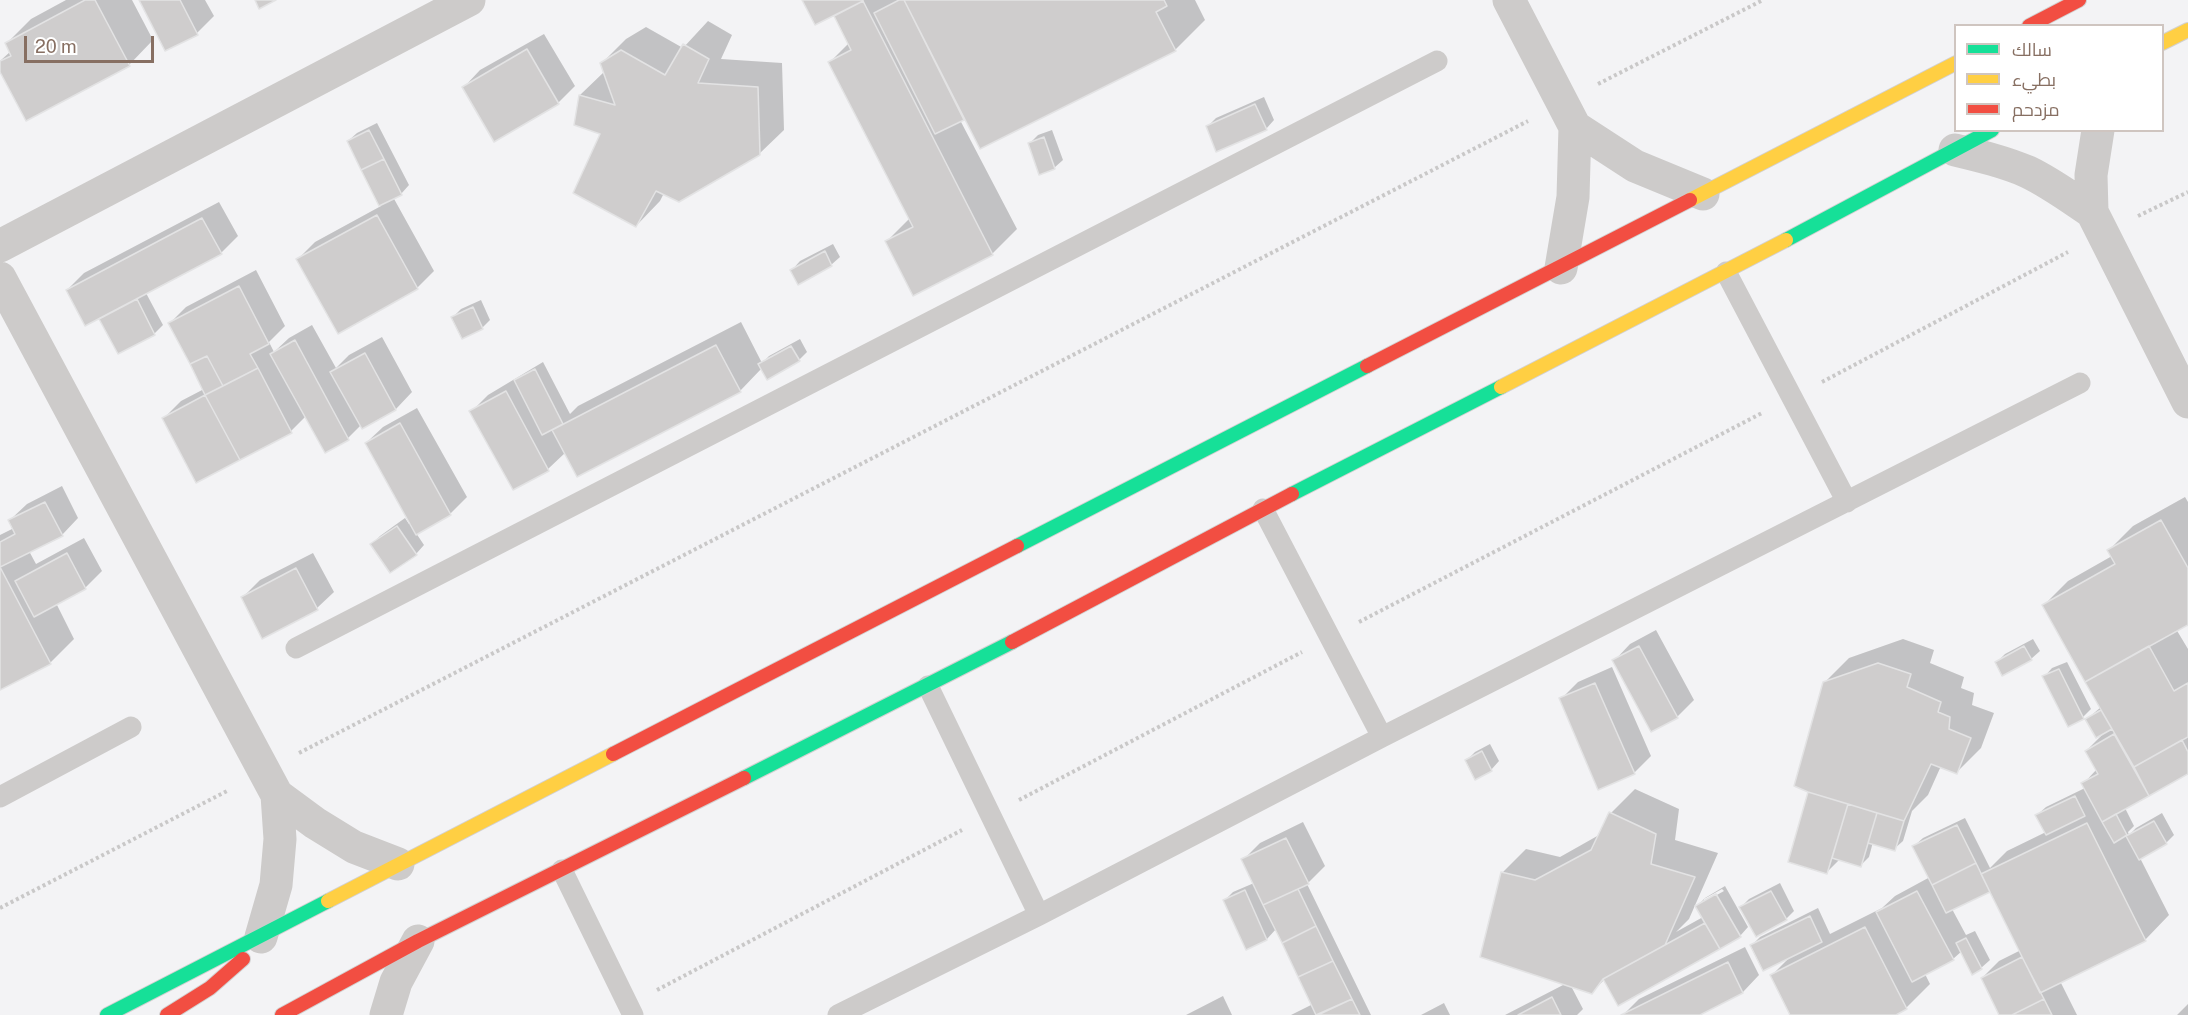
<!DOCTYPE html>
<html>
<head>
<meta charset="utf-8">
<style>
  body { margin:0 }
  #map { position:relative; width:2188px; height:1015px; overflow:hidden; background:#f3f3f5; font-family:"Public Sans",Cairo,sans-serif }
  canvas { display:block }
  .legend { position:absolute; left:1954px; top:24px; width:210px; height:108px; box-sizing:border-box; background:#fff; border:2px solid #cfc5c0; margin:0; padding:8px 10px; list-style:none; font-size:18px; color:#876f62 }
  .legend li { display:flex; align-items:center; gap:12px; height:30px }
  .legend b { width:30px; border:2px solid #cfc5c0 }
  .scale { position:absolute; left:24px; top:36px; width:130px; height:27px; box-sizing:border-box; border:3px solid #876f62; border-top:0; padding-left:8px; font-size:18px; line-height:21px; white-space:nowrap; color:#876f62; -webkit-text-stroke:4px #fff; paint-order:stroke }
</style>
</head>
<body>
<div id="map">
<canvas width="2188" height="1015"></canvas>
<ul class="legend">
<li><b style="height:8px;background:#16e098"></b>سالك</li>
<li><b style="height:8px;background:#ffcf43"></b>بطيء</li>
<li><b style="height:8px;background:#f24e42"></b>مزدحم</li>
</ul>
<div class="scale">20 m</div>
</div>
<script>
const ctx = document.querySelector('canvas').getContext('2d');
ctx.lineJoin = 'round';
function fill(path, color) {
  ctx.fillStyle = color;
  ctx.fill(path, 'evenodd');
}
function strokePath(path, color, width, dash) {
  ctx.strokeStyle = color;
  ctx.lineWidth = width;
  ctx.lineCap = dash ? 'butt' : 'round';
  ctx.setLineDash(dash || []);
  ctx.stroke(path);
}
const shadow = new Path2D(`
  M 66,0 L 132,0 L 153,40 L 129,65 L 27,119 L 0,68 L 0,61 L 11,51 L 7,43 L 31,19 Z
  M 140,0 L 205,0 L 214,16 L 197,33 L 166,49 Z
  M 803,0 L 1195,0 L 1205,20 L 1175,50 L 965,117 L 960,120 L 1017,229 L 993,253 L 914,294 L 887,241 L 910,218 L 830,62 L 849,43 L 836,16 L 840,11 Z
  M 708,21 L 732,35 L 721,59 L 782,63 L 784,130 L 759,154 L 664,193 L 660,201 L 636,226 L 602,133 L 576,124 L 580,95 L 605,71 L 602,63 L 626,39 L 646,27 L 683,48 Z
  M 544,34 L 575,86 L 558,103 L 464,87 L 480,70 Z
  M 1264,97 L 1274,120 L 1266,129 L 1207,127 L 1216,118 Z
  M 377,123 L 409,185 L 401,194 L 393,197 L 434,271 L 417,288 L 298,259 L 315,242 L 381,206 L 348,141 L 357,133 Z
  M 1052,130 L 1063,160 L 1054,168 L 1030,143 L 1038,135 Z
  M 219,202 L 238,236 L 221,253 L 146,293 L 163,325 L 155,333 L 119,352 L 101,319 L 106,314 L 67,290 L 84,273 Z
  M 833,244 L 840,257 L 831,265 L 792,270 L 800,261 Z
  M 256,270 L 285,326 L 269,342 L 274,352 L 289,338 L 312,325 L 336,368 L 349,355 L 382,337 L 412,392 L 396,409 L 362,427 L 361,425 L 348,438 L 326,451 L 306,416 L 291,431 L 164,418 L 181,401 L 204,389 L 170,323 L 186,307 Z
  M 481,300 L 490,320 L 482,328 L 453,317 L 461,309 Z
  M 741,322 L 762,363 L 769,356 L 800,339 L 807,352 L 799,360 L 762,368 L 740,391 L 566,452 L 548,469 L 513,488 L 471,412 L 488,395 L 543,362 L 570,414 L 578,406 Z
  M 417,408 L 467,497 L 450,514 L 416,533 L 424,545 L 416,554 L 372,544 L 380,536 L 405,518 L 409,524 L 411,523 L 366,443 L 383,427 Z
  M 62,486 L 78,518 L 62,535 L 29,551 L 36,564 L 84,538 L 102,571 L 85,588 L 56,603 L 74,639 L 50,663 L 0,689 L 0,535 L 14,528 L 10,520 L 27,504 Z
  M 2185,497 L 2188,502 L 2188,623 L 2176,629 L 2188,649 L 2188,773 L 2125,808 L 2134,826 L 2128,832 L 2129,835 L 2136,828 L 2162,813 L 2174,835 L 2166,843 L 2140,858 L 2169,915 L 2145,940 L 2060,981 L 2077,1015 L 2001,1015 L 1982,978 L 1999,961 L 2021,950 L 1990,889 L 1952,909 L 1966,935 L 1975,931 L 1990,960 L 1981,968 L 1962,951 L 1953,959 L 1925,974 L 1930,984 L 1906,1008 L 1893,1015 L 1792,1015 L 1772,975 L 1791,956 L 1752,945 L 1760,937 L 1818,908 L 1830,934 L 1882,908 L 1895,896 L 1930,877 L 1914,846 L 1923,838 L 1965,818 L 1990,868 L 2007,851 L 2046,832 L 2037,815 L 2046,807 L 2085,788 L 2083,784 L 2097,769 L 2086,751 L 2105,732 L 2087,719 L 2101,707 L 2044,605 L 2068,581 L 2112,556 L 2109,550 L 2133,526 Z
  M 313,553 L 334,592 L 317,608 L 243,597 L 260,580 Z
  M 1656,630 L 1694,700 L 1677,717 L 1614,661 L 1630,644 Z
  M 1903,639 L 1934,650 L 1930,663 L 1964,677 L 1961,688 L 1974,693 L 1972,705 L 1994,713 L 1981,748 L 1957,772 L 1941,766 L 1928,795 L 1912,811 L 1903,841 L 1894,849 L 1873,842 L 1869,857 L 1861,865 L 1840,859 L 1827,872 L 1810,793 L 1824,683 L 1849,658 Z
  M 2033,639 L 2040,651 L 2031,659 L 1997,662 L 2005,654 Z
  M 2067,662 L 2091,709 L 2083,717 L 2044,677 L 2052,668 Z
  M 1612,667 L 1651,756 L 1634,773 L 1561,699 L 1578,682 Z
  M 1490,744 L 1499,761 L 1491,770 L 1467,760 L 1475,752 Z
  M 1635,789 L 1679,809 L 1675,840 L 1718,853 L 1689,919 L 1676,932 L 1703,917 L 1697,906 L 1705,898 L 1725,886 L 1748,927 L 1740,936 L 1605,979 L 1592,992 L 1571,986 L 1583,1009 L 1577,1015 L 1505,1015 L 1565,984 L 1502,873 L 1526,849 L 1560,857 L 1599,835 L 1611,813 ZM 1722,889 L 1724,891 L 1704,902 L 1704,899 Z
  M 1303,822 L 1325,866 L 1307,884 L 1371,1015 L 1291,1015 L 1313,1004 L 1276,929 L 1267,939 L 1246,948 L 1225,900 L 1233,892 L 1254,883 L 1243,860 L 1260,843 Z
  M 1780,883 L 1794,911 L 1786,919 L 1741,907 L 1749,899 Z
  M 1745,947 L 1759,975 L 1743,992 L 1696,1015 L 1623,1015 L 1639,999 Z
  M 1223,996 L 1232,1015 L 1186,1015 Z
  M 1444,1003 L 1450,1015 L 1421,1015 Z
  M 2188,1004 L 2188,1015 L 2177,1015 Z`);
const building = new Path2D(`
  M 85,0 L 95,0 L 130,66 L 26,121 L 0,72 L 0,61 L 11,56 L 5,43 Z
  M 139,0 L 180,0 L 198,35 L 165,51 Z
  M 255,0 L 276,0 L 259,9 Z
  M 802,0 L 863,0 L 863,1 L 815,25 Z
  M 899,0 L 904,0 L 964,120 L 935,134 L 874,13 Z
  M 904,0 L 1164,0 L 1167,6 L 1156,12 L 1176,51 L 980,149 Z
  M 863,1 L 993,255 L 913,296 L 885,241 L 913,227 L 828,62 L 851,50 L 834,16 Z
  M 683,44 L 709,59 L 698,83 L 758,87 L 760,155 L 679,202 L 656,191 L 636,227 L 573,193 L 600,134 L 574,125 L 579,95 L 615,105 L 600,63 L 621,50 L 665,75 Z
  M 527,49 L 559,104 L 494,142 L 462,87 Z
  M 1255,104 L 1267,130 L 1216,152 L 1206,126 Z
  M 369,130 L 384,159 L 361,170 L 347,141 Z
  M 1044,137 L 1055,169 L 1039,175 L 1028,143 Z
  M 384,159 L 402,195 L 379,206 L 361,170 Z
  M 377,215 L 418,289 L 338,334 L 296,259 Z
  M 202,218 L 222,254 L 85,326 L 66,290 Z
  M 825,251 L 832,266 L 798,285 L 790,270 Z
  M 239,286 L 269,344 L 250,354 L 258,368 L 223,386 L 207,356 L 190,364 L 168,323 Z
  M 137,299 L 155,335 L 118,354 L 99,319 Z
  M 473,307 L 483,329 L 462,339 L 451,317 Z
  M 295,340 L 349,440 L 325,453 L 270,354 Z
  M 716,345 L 741,392 L 577,477 L 552,430 Z
  M 791,346 L 800,361 L 767,380 L 758,364 Z
  M 365,353 L 396,410 L 362,429 L 330,372 Z
  M 207,356 L 223,386 L 205,395 L 190,364 Z
  M 258,368 L 292,433 L 240,460 L 205,395 Z
  M 535,369 L 563,424 L 542,435 L 514,380 Z
  M 506,391 L 549,471 L 513,490 L 469,411 Z
  M 205,395 L 240,460 L 196,483 L 162,418 Z
  M 400,423 L 451,515 L 416,535 L 365,443 Z
  M 45,502 L 63,536 L 0,567 L 0,542 L 15,534 L 8,520 Z
  M 2161,520 L 2188,568 L 2188,625 L 2085,682 L 2042,605 L 2115,564 L 2107,550 Z
  M 397,526 L 417,555 L 390,573 L 370,544 Z
  M 67,553 L 86,589 L 34,617 L 15,581 Z
  M 0,567 L 51,664 L 0,690 Z
  M 296,568 L 318,610 L 262,639 L 241,597 Z
  M 1639,646 L 1678,718 L 1651,732 L 1612,660 Z
  M 2024,646 L 2032,660 L 2002,676 L 1995,662 Z
  M 2149,646 L 2174,691 L 2188,683 L 2188,737 L 2134,767 L 2085,682 Z
  M 1878,663 L 1911,674 L 1907,687 L 1941,702 L 1938,712 L 1950,717 L 1949,729 L 1971,738 L 1957,774 L 1931,764 L 1904,821 L 1808,792 L 1794,786 L 1823,682 Z
  M 2059,669 L 2084,719 L 2068,727 L 2042,676 Z
  M 1595,683 L 1635,774 L 1598,790 L 1559,698 Z
  M 2101,710 L 2112,729 L 2096,738 L 2085,719 Z
  M 2114,734 L 2149,796 L 2102,822 L 2081,783 L 2098,774 L 2085,751 Z
  M 2182,740 L 2188,752 L 2188,774 L 2149,796 L 2134,767 Z
  M 1482,751 L 1492,771 L 1475,780 L 1465,760 Z
  M 1808,792 L 1848,804 L 1827,874 L 1788,862 Z
  M 2075,796 L 2085,816 L 2046,835 L 2035,815 Z
  M 1848,804 L 1877,813 L 1861,867 L 1832,858 Z
  M 1609,812 L 1656,834 L 1651,864 L 1695,877 L 1665,945 L 1603,979 L 1592,994 L 1480,957 L 1501,872 L 1535,880 L 1591,850 Z
  M 1877,813 L 1904,821 L 1895,851 L 1868,843 Z
  M 2116,814 L 2127,835 L 2114,843 L 2102,822 Z
  M 2154,821 L 2167,844 L 2139,860 L 2126,836 Z
  M 2087,823 L 2146,941 L 2040,993 L 1981,874 Z
  M 1957,825 L 1976,863 L 1932,885 L 1912,846 Z
  M 1286,838 L 1309,884 L 1263,905 L 1241,859 Z
  M 1976,863 L 1990,892 L 1946,913 L 1932,885 Z
  M 1298,889 L 1316,926 L 1282,943 L 1263,905 Z
  M 1245,890 L 1267,940 L 1246,950 L 1223,900 Z
  M 1771,891 L 1787,920 L 1756,937 L 1739,907 Z
  M 1917,891 L 1954,960 L 1912,982 L 1876,912 Z
  M 1716,894 L 1741,937 L 1720,949 L 1695,906 Z
  M 1810,916 L 1822,942 L 1763,971 L 1750,945 Z
  M 1705,923 L 1720,949 L 1618,1006 L 1603,979 Z
  M 1316,926 L 1333,961 L 1298,977 L 1282,943 Z
  M 1865,927 L 1907,1009 L 1896,1015 L 1790,1015 L 1770,975 Z
  M 1966,938 L 1982,969 L 1972,975 L 1956,943 Z
  M 2022,957 L 2044,999 L 2012,1015 L 1999,1015 L 1981,978 Z
  M 1333,961 L 1352,999 L 1316,1015 L 1298,977 Z
  M 1728,962 L 1743,993 L 1700,1015 L 1621,1015 Z
  M 1552,997 L 1561,1015 L 1518,1015 Z
  M 1352,999 L 1360,1015 L 1318,1015 Z
  M 2044,999 L 2052,1015 L 2012,1015 Z`);
const path = new Path2D(`
  M 1598,84 L 1763,0
  M 2138,216 L 2188,192
  M 1822,382 L 2068,252
  M 1359,622 L 1762,413
  M 299,753 L 1528,121
  M 1019,800 L 1302,652
  M 0,908 L 229,790
  M 657,990 L 962,830`);
const lane = new Path2D(`
  M 1726,272 L 1847,502
  M 1263,509 L 1382,737
  M 296,648 L 1437,61
  M 928,686 L 1039,915
  M 0,797 L 131,727
  M 562,870 L 633,1015
  M 838,1015 L 1039,915 L 1382,737 L 2080,383`);
const street = new Path2D(`
  M 1509,0 L 1575,127 L 1573,197 L 1561,268
  M 1575,127 L 1635,166 L 1703,194
  M 2098,130 L 2091,175 L 2092,212 L 2188,402
  M 1955,150 C 1980,156 2005,162 2028,172 C 2051,183 2071,198 2092,212
  M 0,246 L 469,0
  M 0,278 L 277,795 L 280,839 L 276,885 L 261,937
  M 277,795 L 315,823 L 354,847 L 398,864
  M 386,1015 L 396,982 L 418,941`);
const fast = new Path2D(`
  M 1786,240 L 1992,130
  M 1292,494 L 1501,387
  M 1017,546 L 1367,366
  M 744,778 L 1012,642
  M 107,1015 L 328,901`);
const slow = new Path2D(`
  M 2162,43 L 2188,30
  M 1690,200 L 1956,63
  M 1501,387 L 1786,240
  M 328,901 L 613,754`);
const jam = new Path2D(`
  M 2029,26 L 2079,0
  M 1367,366 L 1690,200
  M 1012,642 L 1292,494
  M 613,754 L 1017,546
  M 167,1015 L 210,988 L 243,959
  M 282,1015 L 418,941 L 744,778`);
fill(shadow, '#0003');
fill(building, '#cfcdcd');
strokePath(building, '#e3e3e4', 1.5);
strokePath(fast, '#d2d0d0', 16);
strokePath(slow, '#d2d0d0', 16);
strokePath(jam, '#d2d0d0', 16);
strokePath(path, '#c9c8c8', 4, [3, 3]);
strokePath(lane, '#cdcbca', 21);
strokePath(street, '#cdcbca', 33);
strokePath(fast, '#16e098', 14);
strokePath(slow, '#ffcf43', 14);
strokePath(jam, '#f24e42', 14);
</script>
</body>
</html>
